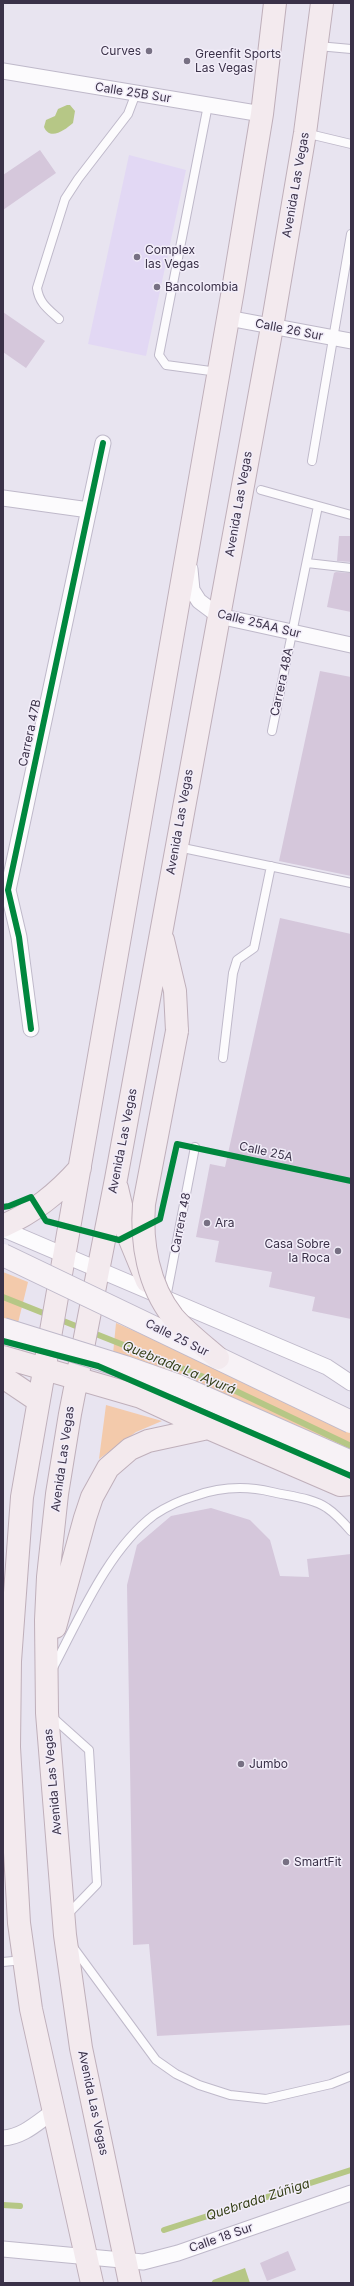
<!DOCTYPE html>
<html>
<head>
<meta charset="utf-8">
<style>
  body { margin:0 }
  #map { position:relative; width:354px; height:2286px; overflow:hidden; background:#e8e4f0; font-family:Inter,sans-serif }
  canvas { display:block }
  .frame { position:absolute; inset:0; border:4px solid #3a3148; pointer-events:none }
</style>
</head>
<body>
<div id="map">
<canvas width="354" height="2286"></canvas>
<div class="frame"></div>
</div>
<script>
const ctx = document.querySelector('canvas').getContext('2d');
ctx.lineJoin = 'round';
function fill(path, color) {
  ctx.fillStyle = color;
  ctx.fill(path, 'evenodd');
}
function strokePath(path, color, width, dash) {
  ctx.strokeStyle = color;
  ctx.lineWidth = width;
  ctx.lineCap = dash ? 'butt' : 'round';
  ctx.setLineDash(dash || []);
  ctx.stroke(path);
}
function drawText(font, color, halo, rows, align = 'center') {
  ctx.font = font + ' Inter,sans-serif';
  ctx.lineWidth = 3;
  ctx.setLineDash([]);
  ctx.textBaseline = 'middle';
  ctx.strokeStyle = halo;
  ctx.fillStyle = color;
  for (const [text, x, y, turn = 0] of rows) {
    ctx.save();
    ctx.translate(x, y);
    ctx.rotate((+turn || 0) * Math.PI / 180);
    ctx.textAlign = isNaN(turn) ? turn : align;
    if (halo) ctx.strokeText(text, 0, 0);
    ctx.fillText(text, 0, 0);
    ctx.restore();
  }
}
const built = new Path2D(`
  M 129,155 L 186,170 L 146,356 L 88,344 Z`);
const green = new Path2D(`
  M 3,1272 L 28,1282 L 18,1323 L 3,1318 Z
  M 116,1323 L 351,1426 L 351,1458 L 113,1354 Z
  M 106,1405 L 162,1421 L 136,1432 L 99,1459 Z`);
const water = new Path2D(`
  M 67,105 L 70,105 L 75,111 L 73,123 C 65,130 50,141 44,127 L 46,120 L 55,116 L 58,109 Z
  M 245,2268 L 250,2283 L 211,2283 L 213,2280 Z`);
const stream = new Path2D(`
  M 3,1297 L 219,1383 L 351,1446
  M 3,2205 L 20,2206
  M 164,2230 L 351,2170`);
const building = new Path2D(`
  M 40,150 L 56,173 L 3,210 L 3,175 Z
  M 3,312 L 45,341 L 26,368 L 3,352 Z
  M 339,536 L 351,536 L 351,562 L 337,561 Z
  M 336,572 L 351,573 L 351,612 L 327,607 L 334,573 Z
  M 320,671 L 351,677 L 351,876 L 279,861 Z
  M 280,918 L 351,934 L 351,1319 L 312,1311 L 315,1297 L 269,1287 L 272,1272 L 215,1262 L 219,1241 L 196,1237 L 210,1164 L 225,1167 Z
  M 211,1508 L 250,1520 L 270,1540 L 280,1576 L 309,1577 L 307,1559 L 351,1554 L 351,2025 L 157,2036 L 149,1944 L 133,1945 L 127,1585 L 137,1545 L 171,1516 Z
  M 288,2251 L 296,2270 L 267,2281 L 260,2263 Z`);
const lane = new Path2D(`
  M 318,46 L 351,49
  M 208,105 L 159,355 L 166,365 L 218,372
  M 305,133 L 351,144
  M 59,319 C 48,309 39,303 37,288 L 65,199 L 78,179 L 128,114 L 136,93
  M 312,461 L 351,234
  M 261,490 L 351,515
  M 307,563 L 351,568
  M 272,731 L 318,506
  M 178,847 L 351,883
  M 223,1058 L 233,973 L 237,960 L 254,948 L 271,866
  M 166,1298 L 195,1147
  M 53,1668 C 80,1617 108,1550 154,1515 C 166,1507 181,1500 195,1496 C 220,1487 247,1486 272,1492 C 289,1496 313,1498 327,1508 C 336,1514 344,1523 351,1531
  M 51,1716 L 89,1750 L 97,1884 L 67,1915
  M 73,1947 L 156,2060 L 176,2074 L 199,2085 L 230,2095 L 266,2099 L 331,2084 L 351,2076
  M 3,1962 L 23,1960`);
const street = new Path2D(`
  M 3,71 L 262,114
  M 228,318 L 351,341
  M 3,498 L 89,510
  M 190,569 L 192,590 L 199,601 L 219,616 L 351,645
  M 31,1029 L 19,937 L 8,890 L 103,443
  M 3,1229 L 327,1367 L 351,1383
  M 3,2138 C 23,2137 38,2122 54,2111
  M 3,2249 L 143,2262 L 178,2253 L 351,2193`);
const primary = new Path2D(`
  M 163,940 L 175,991 L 177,1031
  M 117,1188 L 128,1235 L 147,1281
  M 3,1226 C 34,1212 57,1194 80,1168
  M 3,1357 L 141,1397 L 208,1428 L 340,1485 L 351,1484
  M 3,1377 L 37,1400
  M 55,1627 L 85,1518 L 92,1497 L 108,1468 L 130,1449 L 148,1441 L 208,1428
  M 92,2283 L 31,2009 L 19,1923 L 9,1747 L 10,1661 L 22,1497 L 233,290 L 262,114 L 275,3
  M 130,2283 L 81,2048 L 65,1935 L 47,1713 L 46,1620 L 48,1577 L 57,1494 L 70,1414 L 116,1179 L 272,327 L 305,133 L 322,3`);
const secondaryBridge = new Path2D(`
  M 3,1255 L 351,1422
  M 3,1329 L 125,1367 L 179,1386 L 351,1462`);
const primaryBridge = new Path2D(`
  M 177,1031 L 144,1204 C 141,1243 148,1285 173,1317 C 186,1332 203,1345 218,1358`);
const cycleway = new Path2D(`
  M 31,1029 L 19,937 L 8,890 L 103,443
  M 3,1207 L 9,1206 L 31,1197 L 46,1221 L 119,1240 L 160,1219 L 177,1144 L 351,1181
  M 3,1341 L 98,1366 L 351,1476`);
const markers = [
  [149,51,4,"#777083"],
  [187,61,4,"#777083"],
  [137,257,4,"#777083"],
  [157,287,4,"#777083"],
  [207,1223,4,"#777083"],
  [338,1251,4,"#777083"],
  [241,1764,4,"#777083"],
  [286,1862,4,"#777083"]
];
const poiNames = [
  ["Curves",141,51,"right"],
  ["Greenfit Sports",195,54],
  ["Las Vegas",195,68],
  ["Complex",145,250],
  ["las Vegas",145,264],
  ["Bancolombia",165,287],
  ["Ara",215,1223],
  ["Casa Sobre",330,1244,"right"],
  ["la Roca",330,1258,"right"],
  ["Jumbo",249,1764],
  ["SmartFit",294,1862]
];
const streetNames = [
  ["Calle 25B Sur",133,93,9],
  ["Avenida Las Vegas",296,185,-80],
  ["Calle 26 Sur",289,330,11],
  ["Avenida Las Vegas",239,504,-80],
  ["Calle 25AA Sur",259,624,14],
  ["Carrera 48A",282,682,-78],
  ["Carrera 47B",30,733,-78],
  ["Avenida Las Vegas",180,822,-80],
  ["Avenida Las Vegas",123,1141,-79],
  ["Calle 25A",266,1152,12],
  ["Carrera 48",181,1223,-79],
  ["Calle 25 Sur",177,1338,26],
  ["Avenida Las Vegas",63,1459,-82],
  ["Avenida Las Vegas",53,1782,-95],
  ["Avenida Las Vegas",93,2103,78],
  ["Calle 18 Sur",221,2238,-19]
];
const waterNames = [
  ["Quebrada La Ayurá",179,1368,22],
  ["Quebrada Zúñiga",258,2200,-18]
];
fill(built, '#e2d8f4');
fill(green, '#f3caab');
fill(water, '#b6c786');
strokePath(stream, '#b6c786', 6);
fill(building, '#d5c7db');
strokePath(lane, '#bfb9ca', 10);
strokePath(street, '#bfb9ca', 17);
strokePath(primary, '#bfafba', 24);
strokePath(lane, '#fcfbfd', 8);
strokePath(street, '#fcfbfd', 15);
strokePath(primary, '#f3eaee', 22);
strokePath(secondaryBridge, '#bfb9ca', 24, []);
strokePath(primaryBridge, '#bfafba', 24, []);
strokePath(secondaryBridge, '#f7f2f6', 22);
strokePath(primaryBridge, '#f3eaee', 22);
strokePath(cycleway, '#00873e', 6);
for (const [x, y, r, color] of markers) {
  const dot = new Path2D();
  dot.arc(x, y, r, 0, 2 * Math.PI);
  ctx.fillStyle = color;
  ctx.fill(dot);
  strokePath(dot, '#f2edf9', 1.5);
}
drawText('12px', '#3a3148', '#f2edf9', poiNames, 'left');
drawText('12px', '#3a3148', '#f2edf9', streetNames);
drawText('italic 13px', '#364018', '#f2edf9', waterNames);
</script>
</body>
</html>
